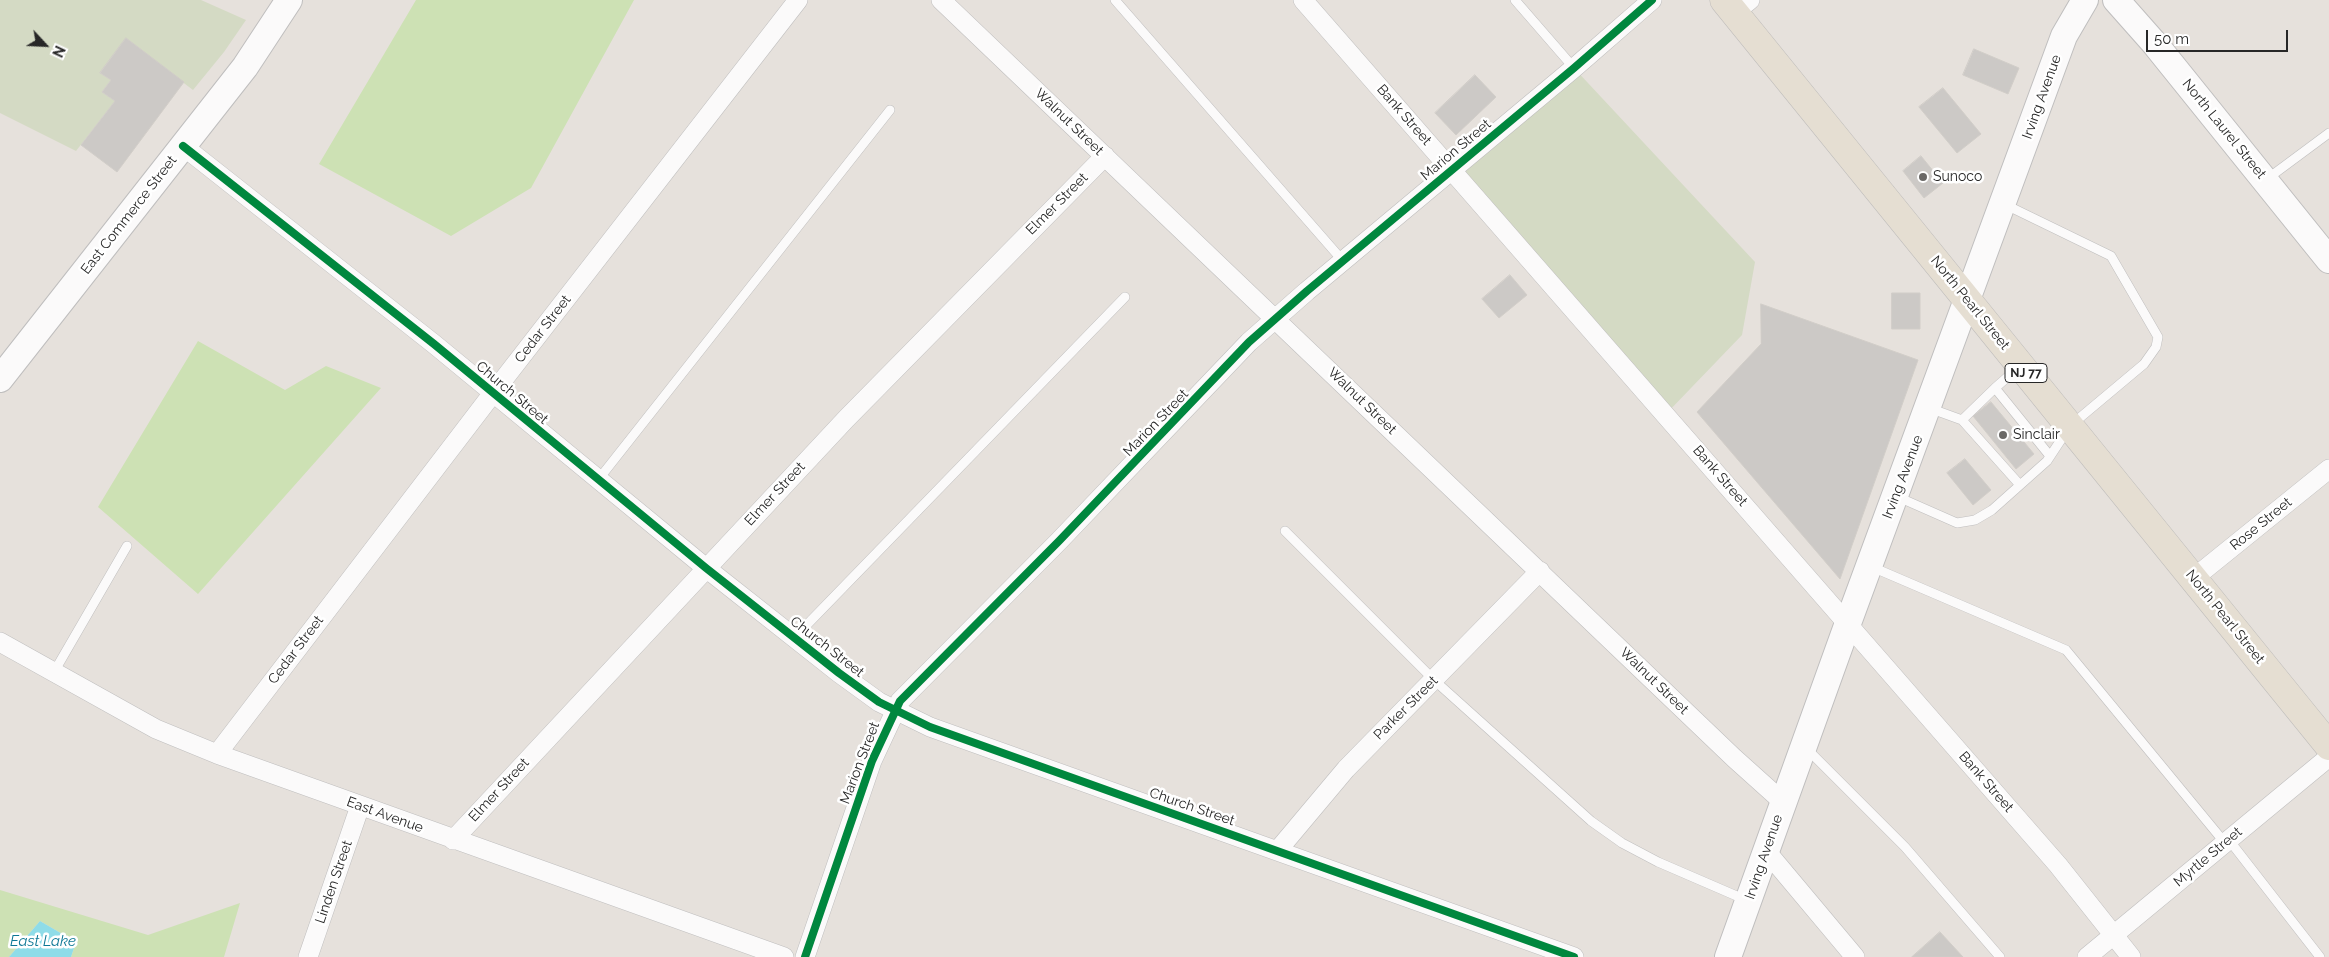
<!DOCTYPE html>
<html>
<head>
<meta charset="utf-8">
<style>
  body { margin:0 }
  #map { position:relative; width:2329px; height:957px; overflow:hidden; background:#e6e1dc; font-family:Raleway,sans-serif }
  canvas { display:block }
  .north { position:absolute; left:20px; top:20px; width:50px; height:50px; -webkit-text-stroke:4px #fff; paint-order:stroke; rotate:115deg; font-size:14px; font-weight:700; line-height:20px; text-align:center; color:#272727 }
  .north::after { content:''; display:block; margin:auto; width:18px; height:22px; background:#272727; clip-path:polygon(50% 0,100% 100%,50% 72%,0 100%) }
  .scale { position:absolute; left:2146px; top:30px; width:142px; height:22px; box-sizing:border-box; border:2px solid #272727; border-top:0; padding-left:6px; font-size:15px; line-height:18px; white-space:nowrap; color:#272727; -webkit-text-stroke:4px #fff; paint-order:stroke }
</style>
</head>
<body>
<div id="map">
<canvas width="2329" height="957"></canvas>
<div class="north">N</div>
<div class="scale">50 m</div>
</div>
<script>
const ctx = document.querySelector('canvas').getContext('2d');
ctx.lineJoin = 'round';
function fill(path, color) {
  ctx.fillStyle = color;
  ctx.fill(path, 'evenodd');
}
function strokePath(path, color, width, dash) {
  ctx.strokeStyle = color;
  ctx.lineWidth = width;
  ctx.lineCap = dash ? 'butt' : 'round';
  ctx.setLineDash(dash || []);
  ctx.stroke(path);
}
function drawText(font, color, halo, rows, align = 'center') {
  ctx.font = font + ' Raleway,sans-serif';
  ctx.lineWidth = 5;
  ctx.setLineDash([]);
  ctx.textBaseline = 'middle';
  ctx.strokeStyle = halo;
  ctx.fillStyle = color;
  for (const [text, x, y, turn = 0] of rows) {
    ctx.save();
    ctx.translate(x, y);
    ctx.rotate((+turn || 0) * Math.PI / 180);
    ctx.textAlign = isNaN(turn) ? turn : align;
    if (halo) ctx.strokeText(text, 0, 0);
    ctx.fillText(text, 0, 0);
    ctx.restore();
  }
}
const green = new Path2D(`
  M 416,0 L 634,0 L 531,188 L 451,236 L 319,164 Z
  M 198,341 L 285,390 L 326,366 L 381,388 L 198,594 L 98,507 Z
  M 0,890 L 148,935 L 240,903 L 224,957 L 71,957 L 76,942 L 40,921 L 9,957 L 0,957 Z`);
const cemetery = new Path2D(`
  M 0,0 L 201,0 L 246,20 L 224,52 L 193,90 L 126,39 L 100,73 L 111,80 L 102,92 L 115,101 L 76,151 L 0,113 Z
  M 1574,68 L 1755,262 L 1742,335 L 1666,414 L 1452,170 Z`);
const water = new Path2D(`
  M 40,921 L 76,942 L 71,957 L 9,957 Z`);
const building = new Path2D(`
  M 126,38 L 184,82 L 117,172 L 81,145 L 115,101 L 102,92 L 111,80 L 100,73 Z
  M 1974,49 L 2019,68 L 2008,94 L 1963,75 Z
  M 1475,75 L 1496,97 L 1456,135 L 1435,113 Z
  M 1943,88 L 1981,134 L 1957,153 L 1919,107 Z
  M 1921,156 L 1943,183 L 1924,198 L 1903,171 Z
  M 1510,275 L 1527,295 L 1499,318 L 1482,299 Z
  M 1892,293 L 1920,293 L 1920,329 L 1892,329 Z
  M 1761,304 L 1918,360 L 1840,579 L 1697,412 L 1761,344 Z
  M 1991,402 L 2034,454 L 2016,469 L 1973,416 Z
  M 1965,459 L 1991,490 L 1973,505 L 1947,473 Z
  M 1940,932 L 1963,957 L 1912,957 Z`);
const lane = new Path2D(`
  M 1115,0 L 1343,261
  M 1515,0 L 1574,68
  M 2267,179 L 2329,133
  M 2019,367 L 1995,388 L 2050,456
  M 1995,388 L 1962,420 L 2020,485
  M 1929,408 L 1962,420
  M 598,480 L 890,110
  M 1898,497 L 1957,523 L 1975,520 L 1992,510 L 2047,461 L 2070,426 L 2144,364 L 2156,347 L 2158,337 L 2111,256 L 2004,204
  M 1285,531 L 1434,680 L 1591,821 L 1622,843 L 1658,862 L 1746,900
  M 1872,567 L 2066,650 L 2225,843
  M 794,638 L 1125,297
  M 54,672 L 127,546
  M 1806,748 L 1905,847 L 2000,957
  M 2229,840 L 2320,957`);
const street = new Path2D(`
  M 941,0 L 1734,758 L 1783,802
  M 1303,0 L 2058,865 L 2131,957
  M 1734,13 L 1750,0
  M 183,146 L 434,344 L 706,568 L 839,673 L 879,702 L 930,727 L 1574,957
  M 2194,578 L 2329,469
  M 0,642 L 156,729 L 217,754 L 784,957
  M 217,754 L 493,393 L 798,0
  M 453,840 L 846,419 L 1105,156
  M 1278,850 L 1346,769 L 1540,571
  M 1767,852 L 1855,957
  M 308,957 L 360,806
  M 805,957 L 872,761 L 900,701 L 1059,541 L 1249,342 L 1307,291 L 1574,68 L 1652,0
  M 2087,957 L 2329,757`);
const secondary = new Path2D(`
  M 2116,0 L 2155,44 L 2329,260
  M 0,379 L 245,67 L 289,0
  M 1728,957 L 1848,623 L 2064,36 L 2085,0`);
const primary = new Path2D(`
  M 1724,0 L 2329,746`);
const cycleway = new Path2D(`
  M 183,146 L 434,344 L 706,568 L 839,673 L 879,702 L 930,727 L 1574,957
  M 805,957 L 872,761 L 900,701 L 1059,541 L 1249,342 L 1307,291 L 1574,68 L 1652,0`);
const markers = [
  [1923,177,5,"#6a6866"],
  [2003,435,5,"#6a6866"]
];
const shields = [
  [2026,373,42]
];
const shieldNames = [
  ["NJ 77",2026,373]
];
const streetNames = [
  ["Irving Avenue",2042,97,-70],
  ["Bank Street",1404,115,49],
  ["Walnut Street",1069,122,44],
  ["North Laurel Street",2224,129,51],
  ["Marion Street",1456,150,-40],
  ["Elmer Street",1057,204,-45],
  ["East Commerce Street",129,215,-52],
  ["North Pearl Street",1970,303,51],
  ["Cedar Street",543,329,-52],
  ["Church Street",512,393,40],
  ["Walnut Street",1362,401,44],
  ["Marion Street",1156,423,-46],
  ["Bank Street",1720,476,49],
  ["Irving Avenue",1903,477,-69],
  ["Elmer Street",775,494,-47],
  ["Rose Street",2261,524,-39],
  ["North Pearl Street",2225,617,51],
  ["Church Street",827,647,38],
  ["Cedar Street",296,650,-53],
  ["Walnut Street",1654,681,44],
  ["Parker Street",1406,708,-45],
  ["Marion Street",860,763,-69],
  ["Bank Street",1986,782,49],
  ["Elmer Street",499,790,-47],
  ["Church Street",1192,807,19],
  ["East Avenue",385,815,20],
  ["Irving Avenue",1764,857,-71],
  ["Myrtle Street",2208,857,-40],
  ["Linden Street",334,882,-71]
];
const poiNames = [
  ["Sunoco",1933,177],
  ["Sinclair",2013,435]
];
const waterNames = [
  ["East Lake",43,941]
];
fill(green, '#cde1b4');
fill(cemetery, '#d4dac4');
fill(water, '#8fdce8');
fill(building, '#ccc9c6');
strokePath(building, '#d1cdc8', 1);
strokePath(lane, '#bfbebe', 10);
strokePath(street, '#bfbebe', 20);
strokePath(secondary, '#bfbebe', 28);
strokePath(primary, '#bfbdbb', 29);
strokePath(lane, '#fbfafa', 9);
strokePath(street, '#fbfafa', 19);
strokePath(secondary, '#fbfafa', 26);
strokePath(primary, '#e5ded2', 28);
strokePath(cycleway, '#00873e', 8);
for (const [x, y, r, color] of markers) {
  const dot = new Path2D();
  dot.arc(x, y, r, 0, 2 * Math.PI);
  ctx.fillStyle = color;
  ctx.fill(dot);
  strokePath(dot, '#fff', 2);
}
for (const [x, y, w] of shields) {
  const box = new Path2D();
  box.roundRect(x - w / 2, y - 9.5, w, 19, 4);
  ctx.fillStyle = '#fff';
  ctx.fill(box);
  strokePath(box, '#272727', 1);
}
drawText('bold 12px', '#272727', null, shieldNames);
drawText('14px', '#272727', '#fff', streetNames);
drawText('14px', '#272727', '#fff', poiNames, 'left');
drawText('italic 15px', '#0d7795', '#fff', waterNames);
</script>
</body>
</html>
